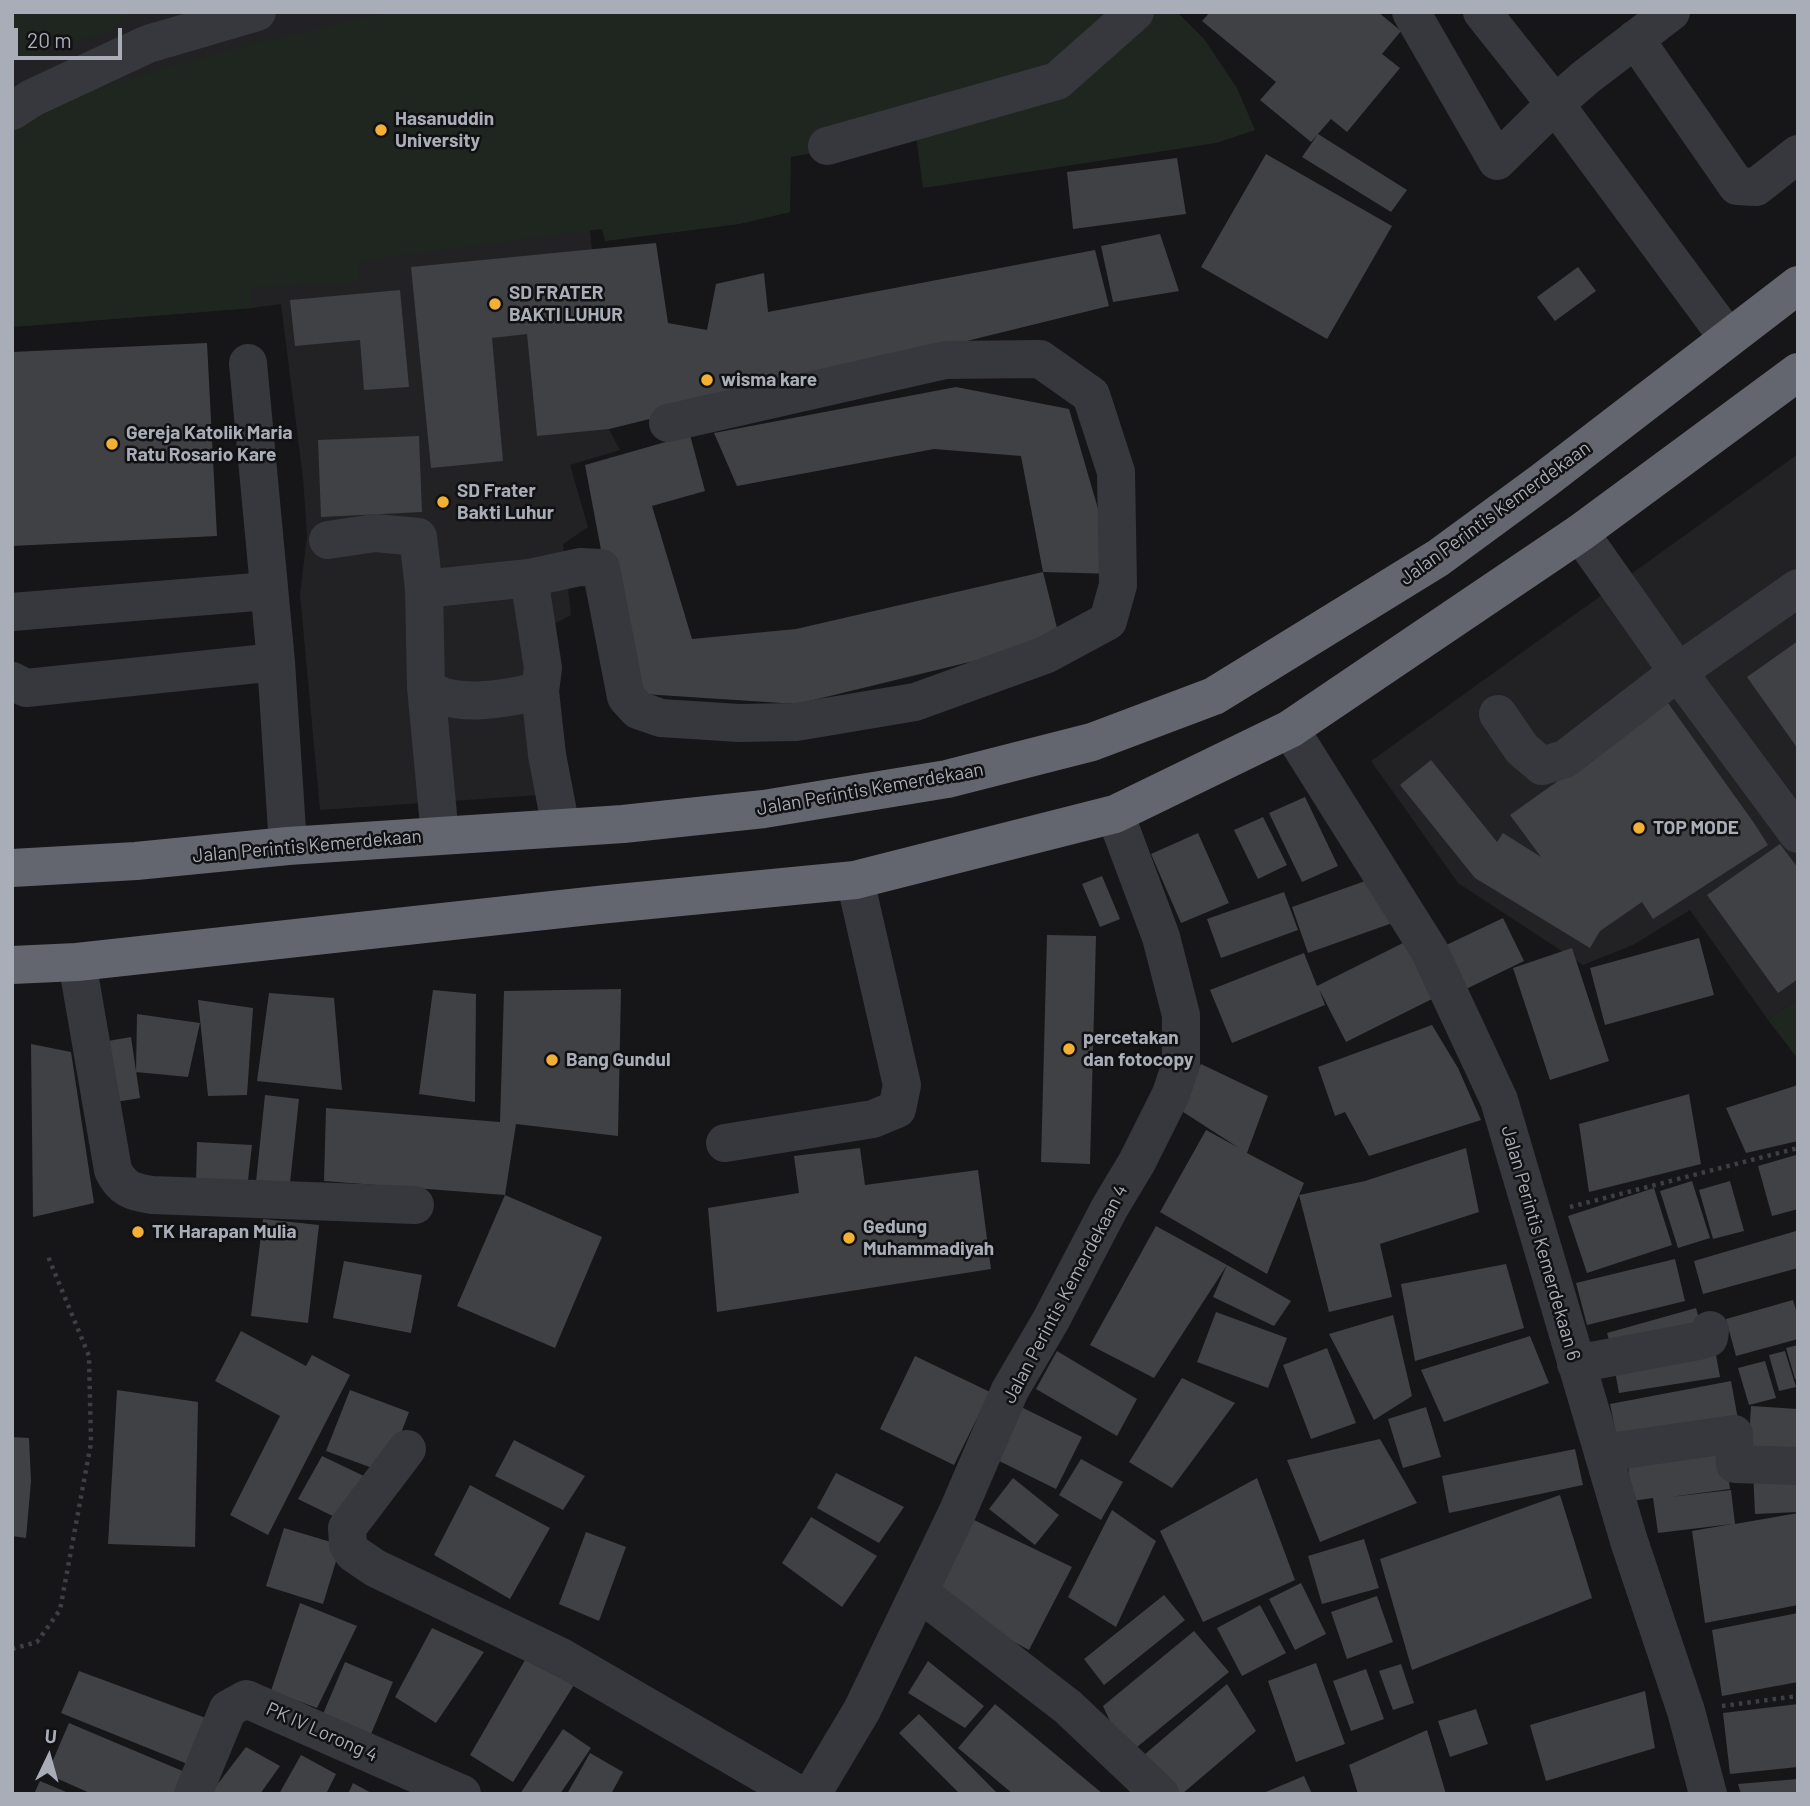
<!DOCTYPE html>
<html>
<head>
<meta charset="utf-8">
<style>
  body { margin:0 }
  #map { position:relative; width:1810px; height:1806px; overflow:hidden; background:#161618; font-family:Barlow,sans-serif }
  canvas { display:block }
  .frame { position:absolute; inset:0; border:14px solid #a8adb8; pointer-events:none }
  .north { position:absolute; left:14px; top:1722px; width:70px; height:70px; -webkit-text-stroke:5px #111113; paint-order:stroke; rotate:5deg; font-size:19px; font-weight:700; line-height:28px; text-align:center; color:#a8adb8 }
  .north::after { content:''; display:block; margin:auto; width:24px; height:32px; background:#a8adb8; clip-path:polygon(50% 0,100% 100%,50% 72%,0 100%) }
  .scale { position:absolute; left:14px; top:28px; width:108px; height:32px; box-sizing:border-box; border:4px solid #a8adb8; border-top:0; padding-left:9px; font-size:21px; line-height:24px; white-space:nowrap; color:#a8adb8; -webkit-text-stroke:5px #111113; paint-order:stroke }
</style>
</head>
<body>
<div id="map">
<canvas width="1810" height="1806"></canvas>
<div class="frame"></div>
<div class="north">U</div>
<div class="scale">20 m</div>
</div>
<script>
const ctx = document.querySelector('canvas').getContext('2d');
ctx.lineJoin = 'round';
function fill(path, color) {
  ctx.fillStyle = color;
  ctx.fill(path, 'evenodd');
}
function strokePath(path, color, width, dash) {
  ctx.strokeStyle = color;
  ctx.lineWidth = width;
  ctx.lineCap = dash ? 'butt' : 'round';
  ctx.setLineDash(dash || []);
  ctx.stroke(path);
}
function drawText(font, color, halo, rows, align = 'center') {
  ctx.font = font + ' Barlow,sans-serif';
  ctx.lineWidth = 5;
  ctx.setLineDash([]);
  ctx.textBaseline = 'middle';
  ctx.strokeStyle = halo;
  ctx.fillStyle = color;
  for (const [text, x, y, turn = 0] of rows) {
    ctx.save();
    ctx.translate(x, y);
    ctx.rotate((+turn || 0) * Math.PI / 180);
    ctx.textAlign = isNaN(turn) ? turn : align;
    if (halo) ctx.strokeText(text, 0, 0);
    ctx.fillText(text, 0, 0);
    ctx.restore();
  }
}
const built = new Path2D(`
  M 12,12 L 741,12 L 710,49 L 790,212 L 739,224 L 605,241 L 603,229 L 590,230 L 609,429 L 620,450 L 570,465 L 588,527 L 563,544 L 571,615 L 548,627 L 569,793 L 320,810 L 300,595 L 307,535 L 303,478 L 281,304 L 252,308 L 12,327 Z
  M 1798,454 L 1798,998 L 1768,1020 L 1690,910 L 1633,945 L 1583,965 L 1458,883 L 1371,761 Z`);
const green = new Path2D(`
  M 12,12 L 131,12 L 110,31 L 12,63 Z
  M 390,12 L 1177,12 L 1204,39 L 1237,88 L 1255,130 L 1216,143 L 923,188 L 916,135 L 791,157 L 790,212 L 739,224 L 605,241 L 602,229 L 360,261 L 358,282 L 250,288 L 252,308 L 12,327 L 12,112 L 243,46 Z
  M 1798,998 L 1798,1059 L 1768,1020 Z`);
const building = new Path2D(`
  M 1210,12 L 1332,12 L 1334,14 L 1335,12 L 1378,12 L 1401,31 L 1382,54 L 1400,68 L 1347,132 L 1331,119 L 1311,142 L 1260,100 L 1276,82 L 1202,21 Z
  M 1318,134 L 1407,190 L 1391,212 L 1302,157 Z
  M 1266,154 L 1392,226 L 1327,339 L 1201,267 Z
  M 1177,158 L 1186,214 L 1073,229 L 1067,172 Z
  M 1160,234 L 1179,291 L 1113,302 L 1101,246 Z
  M 656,243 L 668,323 L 707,330 L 716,284 L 764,273 L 768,312 L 1095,250 L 1109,306 L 609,429 L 537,436 L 527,334 L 492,338 L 503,461 L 431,468 L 411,267 Z
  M 1578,267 L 1596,291 L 1555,321 L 1537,297 Z
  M 400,290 L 409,387 L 364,390 L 360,340 L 295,346 L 290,300 Z
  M 207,343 L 217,536 L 12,546 L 12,352 Z
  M 956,387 L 1069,409 L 1117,574 L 1043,572 L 1021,456 L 934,449 L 737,486 L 714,433 Z
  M 690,435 L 705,491 L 652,506 L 692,639 L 796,629 L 1043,572 L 1060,640 L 797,704 L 628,693 L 585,465 Z
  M 419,436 L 422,512 L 321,517 L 318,440 Z
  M 1798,641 L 1798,749 L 1747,677 Z
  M 1668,703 L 1754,823 L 1768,845 L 1653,919 L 1642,902 L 1600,931 L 1590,948 L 1475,878 L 1400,785 L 1431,760 L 1497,842 L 1503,833 L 1541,857 L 1510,815 Z
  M 1305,797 L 1338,866 L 1302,882 L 1269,813 Z
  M 1263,817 L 1287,865 L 1258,879 L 1234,830 Z
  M 1198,833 L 1229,903 L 1181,923 L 1151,854 Z
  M 1780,844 L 1798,868 L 1798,979 L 1778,993 L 1707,895 Z
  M 1382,875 L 1398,921 L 1308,953 L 1292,907 Z
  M 1102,876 L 1120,919 L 1100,927 L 1082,884 Z
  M 1284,892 L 1298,930 L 1221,958 L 1207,919 Z
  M 1503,918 L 1524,961 L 1462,991 L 1440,948 Z
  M 1047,935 L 1096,936 L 1090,1164 L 1041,1162 Z
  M 1699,938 L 1714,995 L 1605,1025 L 1590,968 Z
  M 1411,939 L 1440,995 L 1346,1042 L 1319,989 L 1325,1005 L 1232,1043 L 1210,990 L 1304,953 L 1317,986 Z
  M 1572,948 L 1609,1061 L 1550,1080 L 1513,968 Z
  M 621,989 L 618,1136 L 516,1124 L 505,1195 L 324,1181 L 326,1108 L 500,1122 L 504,991 Z
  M 433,990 L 476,994 L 475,1102 L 419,1094 Z
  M 269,993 L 334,998 L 342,1090 L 257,1081 Z
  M 198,1000 L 253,1008 L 247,1095 L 208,1096 Z
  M 137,1014 L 200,1023 L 188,1077 L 136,1072 Z
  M 1432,1025 L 1458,1068 L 1481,1120 L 1369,1156 L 1345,1112 L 1335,1116 L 1318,1067 Z
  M 131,1037 L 140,1098 L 116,1102 L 108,1041 Z
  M 31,1044 L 71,1052 L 94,1203 L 33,1217 Z
  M 1201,1064 L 1268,1096 L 1247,1153 L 1304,1183 L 1299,1195 L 1365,1181 L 1466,1148 L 1479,1212 L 1380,1244 L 1392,1297 L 1329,1312 L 1299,1195 L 1267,1274 L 1160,1212 L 1206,1130 L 1239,1148 L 1177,1108 Z
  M 1798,1085 L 1798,1141 L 1746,1153 L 1726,1108 Z
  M 1689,1094 L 1701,1164 L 1589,1192 L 1579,1124 Z
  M 265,1095 L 299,1099 L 290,1183 L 256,1182 Z
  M 197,1142 L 252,1145 L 247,1189 L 196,1185 Z
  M 860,1148 L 865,1185 L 978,1170 L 991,1269 L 717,1312 L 708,1208 L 799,1193 L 794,1156 Z
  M 1796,1155 L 1798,1209 L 1772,1216 L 1758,1166 Z
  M 1692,1181 L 1710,1238 L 1678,1248 L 1660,1191 Z
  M 1730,1181 L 1744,1231 L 1713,1239 L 1699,1190 Z
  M 1654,1188 L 1672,1245 L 1587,1273 L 1568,1216 Z
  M 505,1195 L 602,1237 L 555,1348 L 457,1306 Z
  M 263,1219 L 319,1225 L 308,1323 L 251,1316 Z
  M 1156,1226 L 1227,1265 L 1291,1301 L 1274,1326 L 1213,1297 L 1227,1265 L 1154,1378 L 1090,1345 Z
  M 1796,1231 L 1798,1268 L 1703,1294 L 1694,1261 Z
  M 1675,1259 L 1685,1301 L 1587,1325 L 1576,1283 Z
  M 344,1261 L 422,1275 L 411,1333 L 333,1318 Z
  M 1506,1264 L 1524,1328 L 1415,1361 L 1401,1284 Z
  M 1793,1300 L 1798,1317 L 1798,1339 L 1736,1356 L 1726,1319 Z
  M 1696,1308 L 1701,1326 L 1612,1350 L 1607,1333 Z
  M 1216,1312 L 1287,1338 L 1268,1388 L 1197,1362 Z
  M 1393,1315 L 1412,1396 L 1374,1420 L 1329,1334 Z
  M 241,1331 L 306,1366 L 312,1355 L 350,1375 L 268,1535 L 230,1515 L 280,1416 L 215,1381 Z
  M 1530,1336 L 1549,1383 L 1444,1422 L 1421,1370 Z
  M 1798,1345 L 1798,1379 L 1795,1379 L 1786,1348 Z
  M 1327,1348 L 1356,1423 L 1311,1439 L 1283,1365 Z
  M 1057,1351 L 1137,1399 L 1117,1436 L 1036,1389 Z
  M 1785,1351 L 1796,1387 L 1779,1391 L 1769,1355 Z
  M 1716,1355 L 1720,1377 L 1619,1393 L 1615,1371 Z
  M 915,1356 L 990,1392 L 954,1465 L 880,1429 Z
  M 1765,1361 L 1776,1398 L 1749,1405 L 1738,1368 Z
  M 1182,1378 L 1235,1403 L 1172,1488 L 1129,1462 Z
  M 1731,1381 L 1739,1425 L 1619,1448 L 1610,1404 Z
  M 117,1390 L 198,1402 L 195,1547 L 108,1544 Z
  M 350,1390 L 409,1412 L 386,1473 L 326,1451 Z
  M 1017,1405 L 1082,1437 L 1056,1489 L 991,1457 Z
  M 1751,1406 L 1798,1409 L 1798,1459 L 1748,1456 Z
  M 1426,1407 L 1441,1457 L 1403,1468 L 1388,1419 Z
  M 12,1437 L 29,1438 L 31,1481 L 26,1538 L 12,1536 Z
  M 1380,1439 L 1417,1503 L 1320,1542 L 1287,1460 Z
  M 514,1440 L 585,1476 L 563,1510 L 495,1476 Z
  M 1724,1445 L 1730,1489 L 1670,1497 L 1731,1490 L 1735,1524 L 1798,1513 L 1798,1605 L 1705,1623 L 1692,1531 L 1732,1524 L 1658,1533 L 1653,1498 L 1632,1501 L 1627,1457 Z
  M 1575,1449 L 1583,1485 L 1449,1513 L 1442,1476 Z
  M 322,1456 L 370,1479 L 347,1523 L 298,1499 Z
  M 1081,1459 L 1123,1482 L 1101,1520 L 1059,1495 Z
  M 1798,1469 L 1798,1512 L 1755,1514 L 1753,1471 Z
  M 836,1473 L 904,1507 L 879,1543 L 817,1508 Z
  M 1013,1478 L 1059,1515 L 1035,1545 L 989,1509 Z
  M 1257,1478 L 1295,1580 L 1203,1622 L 1160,1531 Z
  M 470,1485 L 550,1528 L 510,1599 L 434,1555 Z
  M 1560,1495 L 1592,1598 L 1412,1670 L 1380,1559 Z
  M 1112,1510 L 1156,1541 L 1116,1627 L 1068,1597 Z
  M 811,1517 L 877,1556 L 842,1607 L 782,1563 Z
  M 972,1519 L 1072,1567 L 1029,1650 L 933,1598 Z
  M 284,1528 L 341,1545 L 323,1604 L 266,1586 Z
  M 586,1532 L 626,1547 L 599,1621 L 559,1604 Z
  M 1364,1539 L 1379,1588 L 1322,1604 L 1308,1556 Z
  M 1301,1583 L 1326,1634 L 1295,1650 L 1269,1599 Z
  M 1164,1595 L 1185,1620 L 1104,1685 L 1084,1659 Z
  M 1377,1596 L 1393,1642 L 1347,1659 L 1331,1612 Z
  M 300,1603 L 357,1626 L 317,1708 L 271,1691 Z
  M 1260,1605 L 1286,1653 L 1242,1676 L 1217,1628 Z
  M 1798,1613 L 1798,1682 L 1722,1696 L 1712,1630 Z
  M 432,1628 L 484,1652 L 436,1723 L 395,1697 Z
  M 1194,1631 L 1229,1672 L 1126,1756 L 1103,1706 Z
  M 525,1660 L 574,1685 L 513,1782 L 470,1755 Z
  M 928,1661 L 984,1706 L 965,1728 L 908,1693 Z
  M 345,1662 L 393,1682 L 368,1741 L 320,1721 Z
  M 1316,1663 L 1345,1744 L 1296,1762 L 1268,1681 Z
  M 1401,1664 L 1414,1703 L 1393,1710 L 1379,1671 Z
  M 1366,1669 L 1384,1719 L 1351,1731 L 1333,1681 Z
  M 79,1671 L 214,1721 L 195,1767 L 61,1713 Z
  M 1227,1684 L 1256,1731 L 1182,1794 L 1173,1794 L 1144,1755 Z
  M 1645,1691 L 1655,1748 L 1546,1781 L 1530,1725 Z
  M 995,1704 L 1103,1794 L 1013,1794 L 958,1748 Z
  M 1798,1704 L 1798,1767 L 1730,1774 L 1723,1713 Z
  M 1476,1709 L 1488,1744 L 1450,1757 L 1438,1721 Z
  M 919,1714 L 998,1794 L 960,1794 L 899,1733 Z
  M 69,1723 L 192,1775 L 184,1794 L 92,1794 L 47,1774 Z
  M 563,1729 L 591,1748 L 560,1794 L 520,1794 Z
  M 1427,1730 L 1446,1794 L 1358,1794 L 1349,1765 Z
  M 246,1747 L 280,1766 L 260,1794 L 210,1794 Z
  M 590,1753 L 623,1772 L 611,1794 L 567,1794 Z
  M 301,1755 L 336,1774 L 326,1794 L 279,1794 Z
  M 1304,1776 L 1312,1794 L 1261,1794 Z
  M 1798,1779 L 1798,1794 L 1741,1794 L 1738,1784 Z
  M 40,1781 L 71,1794 L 34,1794 Z
  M 353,1783 L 373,1794 L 348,1794 Z`);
const path = new Path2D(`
  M 1570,1207 L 1798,1148
  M 12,1649 L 37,1642 L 60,1610 L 91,1443 L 89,1356 L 47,1254
  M 1722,1706 L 1798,1696`);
const minor = new Path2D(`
  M 1411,12 L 1497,161 L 1555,104 L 1728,338
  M 1482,12 L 1555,104 L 1586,77 L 1671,12
  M 1635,39 L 1737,186 L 1756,187 L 1798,154
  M 12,111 L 32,98 L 148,44 L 257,12
  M 827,146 L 1057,81 L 1135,12
  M 248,363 L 276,662 L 288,846
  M 1580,533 L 1678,672 L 1798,588
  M 328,540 L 375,533 L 418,537 L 424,589 L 426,687 C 453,710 508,698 540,691 L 543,668 L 529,578
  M 424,589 L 529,578 L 580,567 L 601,568 L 626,697 L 638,710 L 661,718 L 739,723 L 796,722 L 915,702 L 1045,655 L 1108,621 L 1118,585 L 1116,472 L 1091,395 L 1040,359 L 945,360 L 668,423
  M 12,612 L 268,591
  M 12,681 L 26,688 L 276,662
  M 426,687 L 440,836
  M 540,691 L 547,755 L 561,828
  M 1498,714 L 1522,749 L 1542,766 L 1565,759 L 1678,672 L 1798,834
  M 1290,729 L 1429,950 L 1499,1100 L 1629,1541 L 1686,1711 L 1708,1794
  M 77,962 L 113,1170 C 122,1189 132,1192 152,1195 L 415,1205
  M 725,1143 L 873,1119 L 897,1109 L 902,1085 L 855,880
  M 1576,1364 L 1703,1340 L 1709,1338 L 1710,1330
  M 407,1449 L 347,1528 L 348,1545 L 353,1553 L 375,1568 L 561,1657 L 798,1794
  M 1603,1453 L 1734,1434 L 1735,1464 L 1798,1466
  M 920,1593 L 1068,1707 L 1160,1794
  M 193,1794 L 228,1709 L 246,1699 L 462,1794
  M 812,1794 L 862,1710 L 957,1513 L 1010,1390 L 1051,1320 L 1110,1207 L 1137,1162 L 1171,1094 L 1181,1064 L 1181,1015 L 1161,937 L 1115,814`);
const highway = new Path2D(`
  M 12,868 L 136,861 L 288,846 L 623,824 L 764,809 L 947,779 L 1092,742 L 1214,696 L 1438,558 L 1543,481 L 1798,285
  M 12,965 L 77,962 L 598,905 L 855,880 L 1115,814 L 1290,729 L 1580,533 L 1798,372`);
const markers = [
  [381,130,7,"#f2b134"],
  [495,304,7,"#f2b134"],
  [707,380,7,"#f2b134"],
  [112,444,7,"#f2b134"],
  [443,502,7,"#f2b134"],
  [1639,828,7,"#f2b134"],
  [1069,1049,7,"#f2b134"],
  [552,1060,7,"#f2b134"],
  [138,1232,7,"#f2b134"],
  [849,1238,7,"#f2b134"]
];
const poiNames = [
  ["Hasanuddin",395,119],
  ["University",395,141],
  ["SD FRATER",509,293],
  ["BAKTI LUHUR",509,315],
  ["wisma kare",721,380],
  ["Gereja Katolik Maria",126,433],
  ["Ratu Rosario Kare",126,455],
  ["SD Frater",457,491],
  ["Bakti Luhur",457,513],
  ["TOP MODE",1653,828],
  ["percetakan",1083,1038],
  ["dan fotocopy",1083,1060],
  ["Bang Gundul",566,1060],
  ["Gedung",863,1227],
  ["Muhammadiyah",863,1249],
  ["TK Harapan Mulia",152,1232]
];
const streetNames = [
  ["Jalan Perintis Kemerdekaan",1495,513,-36],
  ["Jalan Perintis Kemerdekaan",870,789,-10],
  ["Jalan Perintis Kemerdekaan",307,846,-5],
  ["Jalan Perintis Kemerdekaan 6",1541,1243,74],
  ["Jalan Perintis Kemerdekaan 4",1065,1294,-62],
  ["PK IV Lorong 4",322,1732,24]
];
fill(built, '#222225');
fill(green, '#1e261f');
fill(building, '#404145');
strokePath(path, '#3d3f44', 4.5, [3.5, 5]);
strokePath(minor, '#37383d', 38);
strokePath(highway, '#63666e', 38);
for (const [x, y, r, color] of markers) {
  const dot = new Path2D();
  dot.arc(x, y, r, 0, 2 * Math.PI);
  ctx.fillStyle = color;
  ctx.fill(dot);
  strokePath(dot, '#111113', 2.5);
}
drawText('bold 19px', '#a8adb8', '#111113', poiNames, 'left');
drawText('19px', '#a8adb8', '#111113', streetNames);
</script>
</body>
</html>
